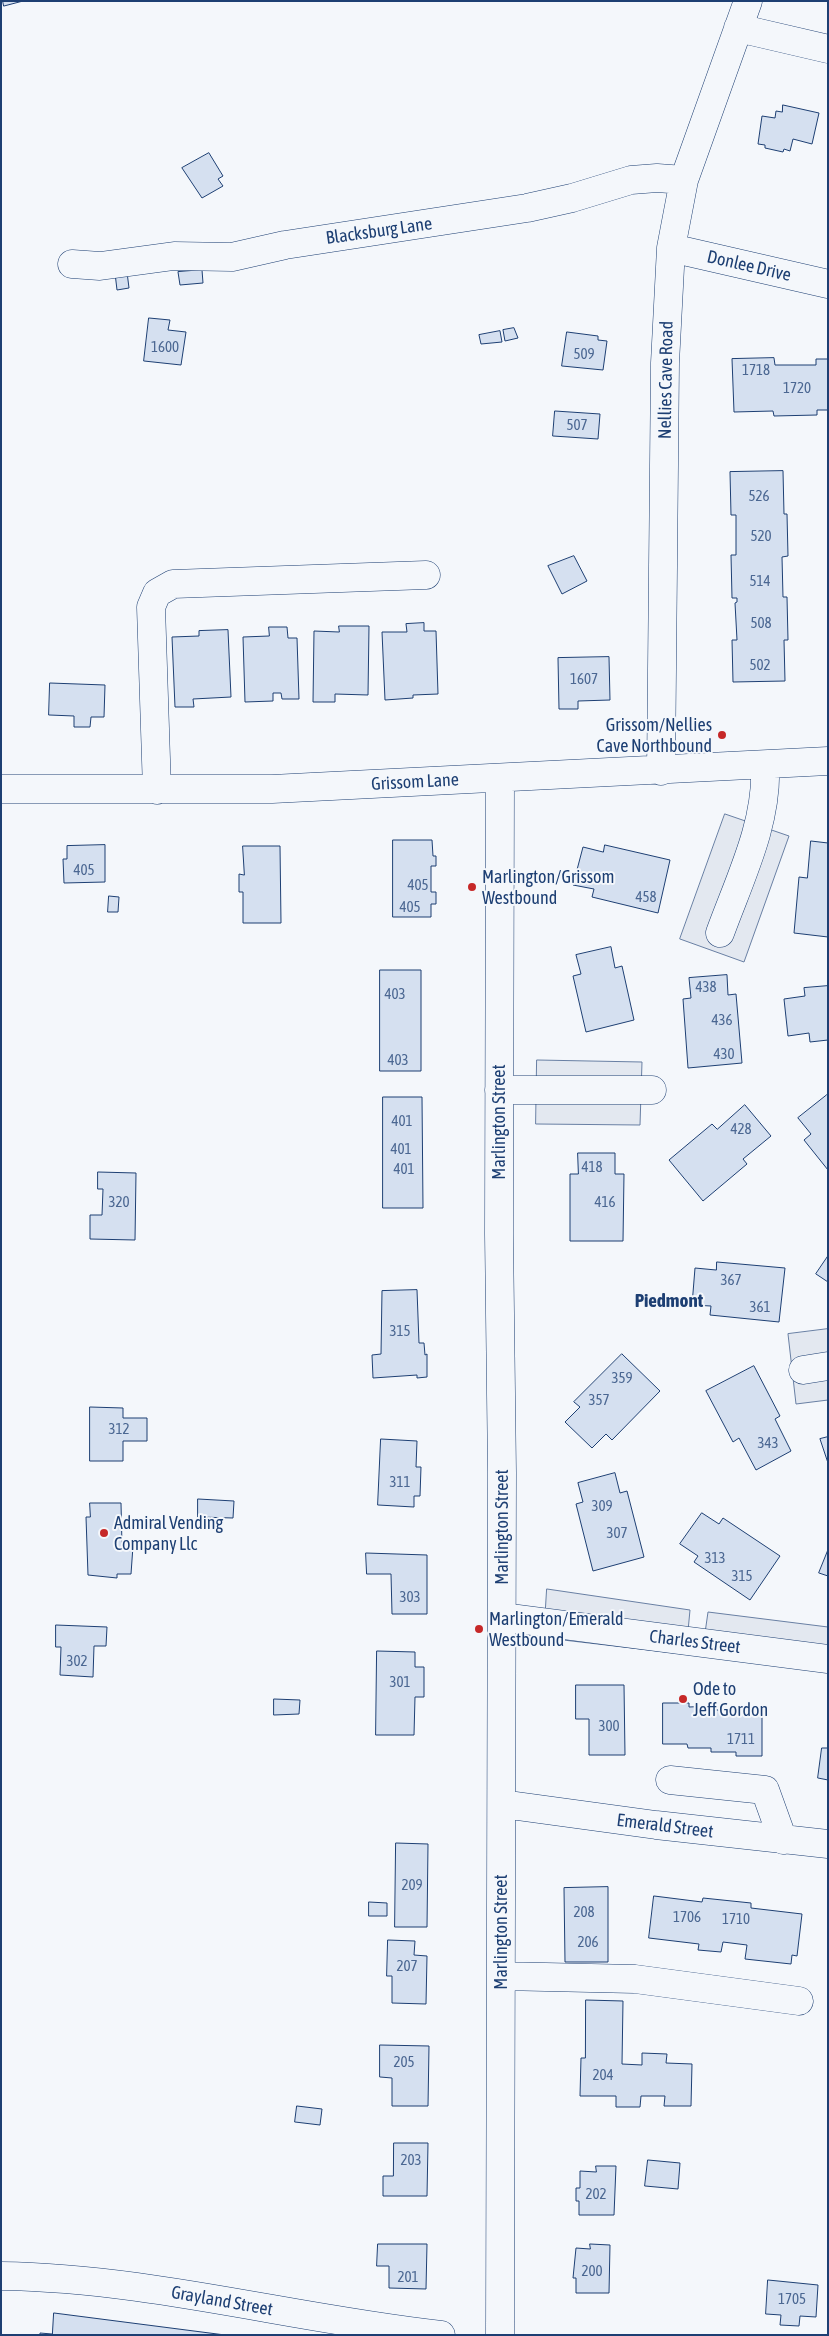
<!DOCTYPE html>
<html>
<head>
<meta charset="utf-8">
<style>
  body { margin:0 }
  #map { position:relative; width:829px; height:2336px; overflow:hidden; background:#f4f7fb; font-family:"Asap Condensed",sans-serif }
  canvas { display:block }
  .frame { position:absolute; inset:0; border:2px solid #1d3f73; pointer-events:none }
</style>
</head>
<body>
<div id="map">
<canvas width="829" height="2336"></canvas>
<div class="frame"></div>
</div>
<script>
const ctx = document.querySelector('canvas').getContext('2d');
ctx.lineJoin = 'round';
function fill(path, color) {
  ctx.fillStyle = color;
  ctx.fill(path, 'evenodd');
}
function strokePath(path, color, width, dash) {
  ctx.strokeStyle = color;
  ctx.lineWidth = width;
  ctx.lineCap = dash ? 'butt' : 'round';
  ctx.setLineDash(dash || []);
  ctx.stroke(path);
}
function drawText(font, color, halo, rows, align = 'center') {
  ctx.font = font + ' "Asap Condensed",sans-serif';
  ctx.lineWidth = 4;
  ctx.setLineDash([]);
  ctx.textBaseline = 'middle';
  ctx.strokeStyle = halo;
  ctx.fillStyle = color;
  for (const [text, x, y, turn = 0] of rows) {
    ctx.save();
    ctx.translate(x, y);
    ctx.rotate((+turn || 0) * Math.PI / 180);
    ctx.textAlign = isNaN(turn) ? turn : align;
    if (halo) ctx.strokeText(text, 0, 0);
    ctx.fillText(text, 0, 0);
    ctx.restore();
  }
}
const parking = new Path2D(`
  M 725,814 L 789,836 L 744,962 L 680,939 Z
  M 537,1060 L 642,1062 L 640,1125 L 536,1124 Z
  M 828,1329 L 828,1400 L 796,1404 L 788,1334 Z
  M 547,1589 L 690,1610 L 688,1631 L 705,1633 L 708,1612 L 828,1627 L 828,1671 L 529,1636 L 529,1608 L 545,1609 Z`);
const building = new Path2D(`
  M 3,1 L 23,1 L 4,6 Z
  M 783,105 L 819,113 L 812,144 L 793,139 L 790,151 L 784,149 L 783,152 L 765,148 L 765,145 L 758,144 L 762,116 L 775,118 L 776,111 L 782,112 Z
  M 209,153 L 223,176 L 218,179 L 223,186 L 202,198 L 182,168 Z
  M 202,270 L 203,283 L 180,285 L 178,272 Z
  M 127,272 L 129,288 L 117,290 L 115,273 Z
  M 149,318 L 170,320 L 168,330 L 186,332 L 181,365 L 144,361 Z
  M 514,328 L 518,338 L 505,341 L 503,330 Z
  M 500,331 L 502,342 L 481,344 L 479,335 Z
  M 567,332 L 598,336 L 598,340 L 607,341 L 603,370 L 562,366 Z
  M 774,358 L 775,365 L 816,365 L 816,359 L 828,359 L 828,410 L 817,410 L 817,415 L 774,416 L 773,411 L 734,412 L 732,359 Z
  M 555,411 L 600,414 L 598,439 L 553,436 Z
  M 783,471 L 784,514 L 787,514 L 788,556 L 782,557 L 783,597 L 787,597 L 788,640 L 784,640 L 785,681 L 733,682 L 732,640 L 737,640 L 735,603 L 737,602 L 737,598 L 732,598 L 731,555 L 736,555 L 736,515 L 731,515 L 730,472 Z
  M 574,556 L 587,581 L 562,594 L 548,566 Z
  M 424,623 L 424,631 L 436,631 L 438,694 L 413,695 L 413,698 L 385,700 L 382,632 L 407,632 L 406,624 Z
  M 339,626 L 369,626 L 368,695 L 335,694 L 335,702 L 313,702 L 314,631 L 339,632 Z
  M 269,627 L 287,627 L 288,638 L 297,638 L 299,699 L 282,699 L 281,693 L 273,693 L 273,701 L 245,702 L 243,637 L 269,636 Z
  M 228,630 L 231,697 L 193,699 L 194,707 L 175,707 L 172,637 L 199,636 L 199,631 Z
  M 609,657 L 610,700 L 578,701 L 578,709 L 559,709 L 558,658 Z
  M 50,683 L 105,685 L 104,717 L 91,717 L 90,727 L 74,727 L 74,716 L 49,715 Z
  M 393,840 L 432,840 L 433,856 L 436,856 L 436,866 L 431,866 L 431,892 L 436,892 L 436,904 L 431,904 L 431,917 L 393,917 Z
  M 811,841 L 828,843 L 828,937 L 794,933 L 799,877 L 807,878 Z
  M 105,845 L 105,882 L 64,883 L 63,859 L 67,859 L 67,846 Z
  M 605,845 L 670,860 L 658,913 L 592,897 L 594,889 L 573,885 L 583,847 L 603,852 Z
  M 243,846 L 280,846 L 281,923 L 243,923 L 243,892 L 239,892 L 239,874 L 244,875 Z
  M 109,896 L 119,897 L 118,912 L 108,912 Z
  M 611,947 L 615,968 L 622,966 L 634,1020 L 586,1032 L 573,976 L 581,974 L 576,955 Z
  M 380,970 L 421,970 L 421,1071 L 380,1071 Z
  M 727,975 L 728,995 L 736,994 L 742,1063 L 688,1068 L 683,999 L 691,998 L 689,978 Z
  M 828,986 L 828,1040 L 810,1042 L 809,1033 L 788,1036 L 784,999 L 805,996 L 804,988 Z
  M 827,1095 L 828,1096 L 828,1170 L 804,1140 L 811,1134 L 798,1118 Z
  M 383,1097 L 422,1097 L 423,1208 L 383,1208 Z
  M 745,1105 L 771,1136 L 743,1159 L 747,1164 L 703,1201 L 669,1160 L 712,1124 L 717,1129 Z
  M 578,1153 L 615,1153 L 615,1174 L 624,1174 L 623,1241 L 570,1241 L 570,1174 L 578,1174 Z
  M 98,1172 L 136,1173 L 135,1240 L 90,1239 L 90,1215 L 102,1215 L 103,1189 L 98,1189 Z
  M 828,1256 L 828,1282 L 816,1274 Z
  M 717,1262 L 785,1268 L 779,1322 L 710,1315 L 711,1306 L 692,1305 L 695,1268 L 716,1270 Z
  M 417,1290 L 419,1343 L 424,1343 L 425,1355 L 427,1354 L 427,1377 L 417,1378 L 417,1375 L 373,1378 L 372,1355 L 381,1354 L 382,1291 Z
  M 622,1354 L 660,1391 L 612,1440 L 606,1434 L 592,1448 L 565,1422 L 580,1407 L 574,1402 Z
  M 754,1366 L 780,1416 L 775,1419 L 791,1451 L 756,1470 L 739,1438 L 733,1442 L 706,1391 Z
  M 90,1407 L 123,1408 L 123,1418 L 147,1418 L 147,1441 L 123,1441 L 123,1461 L 90,1461 Z
  M 828,1437 L 828,1463 L 820,1439 Z
  M 381,1439 L 417,1441 L 416,1467 L 421,1467 L 420,1496 L 414,1496 L 414,1507 L 378,1505 Z
  M 615,1473 L 620,1493 L 627,1491 L 644,1557 L 593,1571 L 576,1504 L 583,1502 L 578,1483 Z
  M 198,1499 L 234,1501 L 233,1518 L 198,1517 Z
  M 90,1503 L 121,1503 L 122,1546 L 133,1546 L 131,1574 L 117,1574 L 117,1578 L 88,1575 L 86,1517 L 90,1517 Z
  M 702,1513 L 719,1524 L 723,1518 L 780,1556 L 750,1600 L 694,1562 L 698,1556 L 680,1544 Z
  M 828,1550 L 828,1576 L 819,1573 Z
  M 366,1553 L 427,1555 L 427,1614 L 392,1614 L 391,1574 L 367,1574 Z
  M 56,1625 L 107,1627 L 106,1646 L 94,1646 L 93,1677 L 60,1675 L 61,1647 L 56,1647 Z
  M 377,1651 L 415,1652 L 415,1667 L 424,1667 L 424,1697 L 415,1697 L 414,1735 L 376,1735 Z
  M 576,1685 L 624,1685 L 625,1755 L 589,1755 L 589,1719 L 576,1719 Z
  M 274,1699 L 300,1700 L 299,1714 L 274,1715 Z
  M 663,1703 L 689,1703 L 689,1707 L 713,1706 L 713,1710 L 737,1710 L 737,1713 L 762,1713 L 762,1756 L 736,1756 L 736,1752 L 711,1752 L 711,1748 L 688,1748 L 687,1744 L 663,1744 Z
  M 822,1748 L 828,1748 L 828,1780 L 818,1778 Z
  M 396,1843 L 428,1844 L 427,1927 L 395,1927 Z
  M 608,1887 L 608,1962 L 565,1962 L 564,1888 Z
  M 654,1896 L 702,1902 L 703,1898 L 751,1903 L 751,1908 L 802,1914 L 797,1956 L 792,1955 L 791,1964 L 745,1959 L 747,1945 L 723,1942 L 721,1952 L 698,1950 L 699,1944 L 649,1938 Z
  M 369,1902 L 387,1903 L 387,1916 L 369,1916 Z
  M 388,1940 L 415,1941 L 414,1955 L 427,1956 L 426,2004 L 392,2003 L 392,1976 L 387,1976 Z
  M 586,2000 L 623,2001 L 622,2064 L 642,2065 L 642,2053 L 667,2054 L 666,2063 L 692,2064 L 691,2106 L 664,2106 L 665,2096 L 641,2096 L 640,2107 L 616,2107 L 616,2096 L 580,2096 L 581,2058 L 585,2058 Z
  M 380,2045 L 429,2046 L 428,2106 L 392,2106 L 392,2078 L 380,2077 Z
  M 297,2106 L 322,2109 L 320,2125 L 295,2122 Z
  M 394,2143 L 428,2143 L 427,2196 L 383,2196 L 383,2176 L 393,2176 Z
  M 648,2160 L 680,2163 L 678,2189 L 645,2186 Z
  M 596,2166 L 616,2166 L 614,2215 L 579,2215 L 579,2201 L 576,2201 L 576,2188 L 580,2188 L 580,2171 L 596,2172 Z
  M 378,2244 L 427,2244 L 426,2289 L 389,2288 L 389,2266 L 377,2266 Z
  M 590,2244 L 610,2245 L 609,2293 L 576,2293 L 576,2278 L 573,2278 L 576,2248 L 590,2249 Z
  M 768,2280 L 818,2285 L 816,2317 L 800,2316 L 799,2326 L 780,2325 L 781,2315 L 766,2314 Z
  M 54,2313 L 225,2335 L 40,2335 L 40,2333 L 52,2334 Z`);
const minor = new Path2D(`
  M 738,28 L 828,49
  M 671,248 L 828,284
  M 72,264 L 100,266 L 174,256 L 232,257 L 285,245 L 527,208 L 572,198 L 631,180 L 657,178 L 684,180
  M 661,771 L 665,363 L 671,248 L 684,180 L 748,1
  M 500,779 L 499,1234 L 502,1473 L 500,2335
  M 1,789 L 272,789 L 828,761
  M 157,790 L 151,607 L 157,593 L 173,584 L 426,575
  M 720,933 C 740,878 768,823 765,765
  M 499,1090 L 652,1090
  M 803,1370 L 828,1366
  M 502,1617 L 828,1659
  M 670,1780 L 765,1790 L 783,1840
  M 502,1804 L 656,1825 L 828,1844
  M 501,1976 L 635,1979 L 799,2001
  M 1,2276 C 150,2278 294,2319 441,2335`);
const markers = [
  [722,735,5,"#c62828"],
  [472,887,5,"#c62828"],
  [104,1533,5,"#c62828"],
  [479,1629,5,"#c62828"],
  [683,1699,5,"#c62828"]
];
const numberNames = [
  ["1600",165,347],
  ["509",584,354],
  ["1718",756,370],
  ["1720",797,388],
  ["507",577,425],
  ["526",759,496],
  ["520",761,536],
  ["514",760,581],
  ["508",761,623],
  ["502",760,665],
  ["1607",584,679],
  ["405",84,870],
  ["405",418,885],
  ["458",646,897],
  ["405",410,907],
  ["438",706,987],
  ["403",395,994],
  ["436",722,1020],
  ["430",724,1054],
  ["403",398,1060],
  ["401",402,1121],
  ["428",741,1129],
  ["401",401,1149],
  ["418",592,1167],
  ["401",404,1169],
  ["320",119,1202],
  ["416",605,1202],
  ["367",731,1280],
  ["361",760,1307],
  ["315",400,1331],
  ["359",622,1378],
  ["357",599,1400],
  ["312",119,1429],
  ["343",768,1443],
  ["311",400,1482],
  ["309",602,1506],
  ["307",617,1533],
  ["313",715,1558],
  ["315",742,1576],
  ["303",410,1597],
  ["302",77,1661],
  ["301",400,1682],
  ["300",609,1726],
  ["1711",741,1739],
  ["209",412,1885],
  ["208",584,1912],
  ["1706",687,1917],
  ["1710",736,1919],
  ["206",588,1942],
  ["207",407,1966],
  ["205",404,2062],
  ["204",603,2075],
  ["203",411,2160],
  ["202",596,2194],
  ["200",592,2271],
  ["201",408,2277],
  ["1705",792,2299]
];
const streetNames = [
  ["Blacksburg Lane",379,231,-8],
  ["Donlee Drive",749,266,13],
  ["Nellies Cave Road",666,380,-89],
  ["Grissom Lane",415,782,-3],
  ["Marlington Street",499,1122,-90],
  ["Marlington Street",502,1527,-90],
  ["Charles Street",695,1642,7],
  ["Emerald Street",665,1826,7],
  ["Marlington Street",501,1932,-90],
  ["Grayland Street",222,2301,10]
];
const poiNames = [
  ["Grissom/Nellies",712,725,"right"],
  ["Cave Northbound",712,746,"right"],
  ["Marlington/Grissom",482,877],
  ["Westbound",482,898],
  ["Admiral Vending",114,1523],
  ["Company Llc",114,1544],
  ["Marlington/Emerald",489,1619],
  ["Westbound",489,1640],
  ["Ode to",693,1689],
  ["Jeff Gordon",693,1710]
];
const neighbourhoodNames = [
  ["Piedmont",669,1301]
];
fill(parking, '#e3e8f0');
strokePath(parking, '#687fa3', 1);
fill(building, '#d5e0f0');
strokePath(building, '#1d3f73', 1);
strokePath(minor, '#1d3f73', 29);
strokePath(minor, '#f4f7fb', 28);
for (const [x, y, r, color] of markers) {
  const dot = new Path2D();
  dot.arc(x, y, r, 0, 2 * Math.PI);
  ctx.fillStyle = color;
  ctx.fill(dot);
  strokePath(dot, '#f4f7fb', 2);
}
drawText('15px', '#4b6792', null, numberNames);
drawText('18px', '#1d3f73', '#f4f7fb', streetNames);
drawText('18px', '#1d3f73', '#f4f7fb', poiNames, 'left');
drawText('bold 19px', '#1d3f73', '#f4f7fb', neighbourhoodNames);
</script>
</body>
</html>
